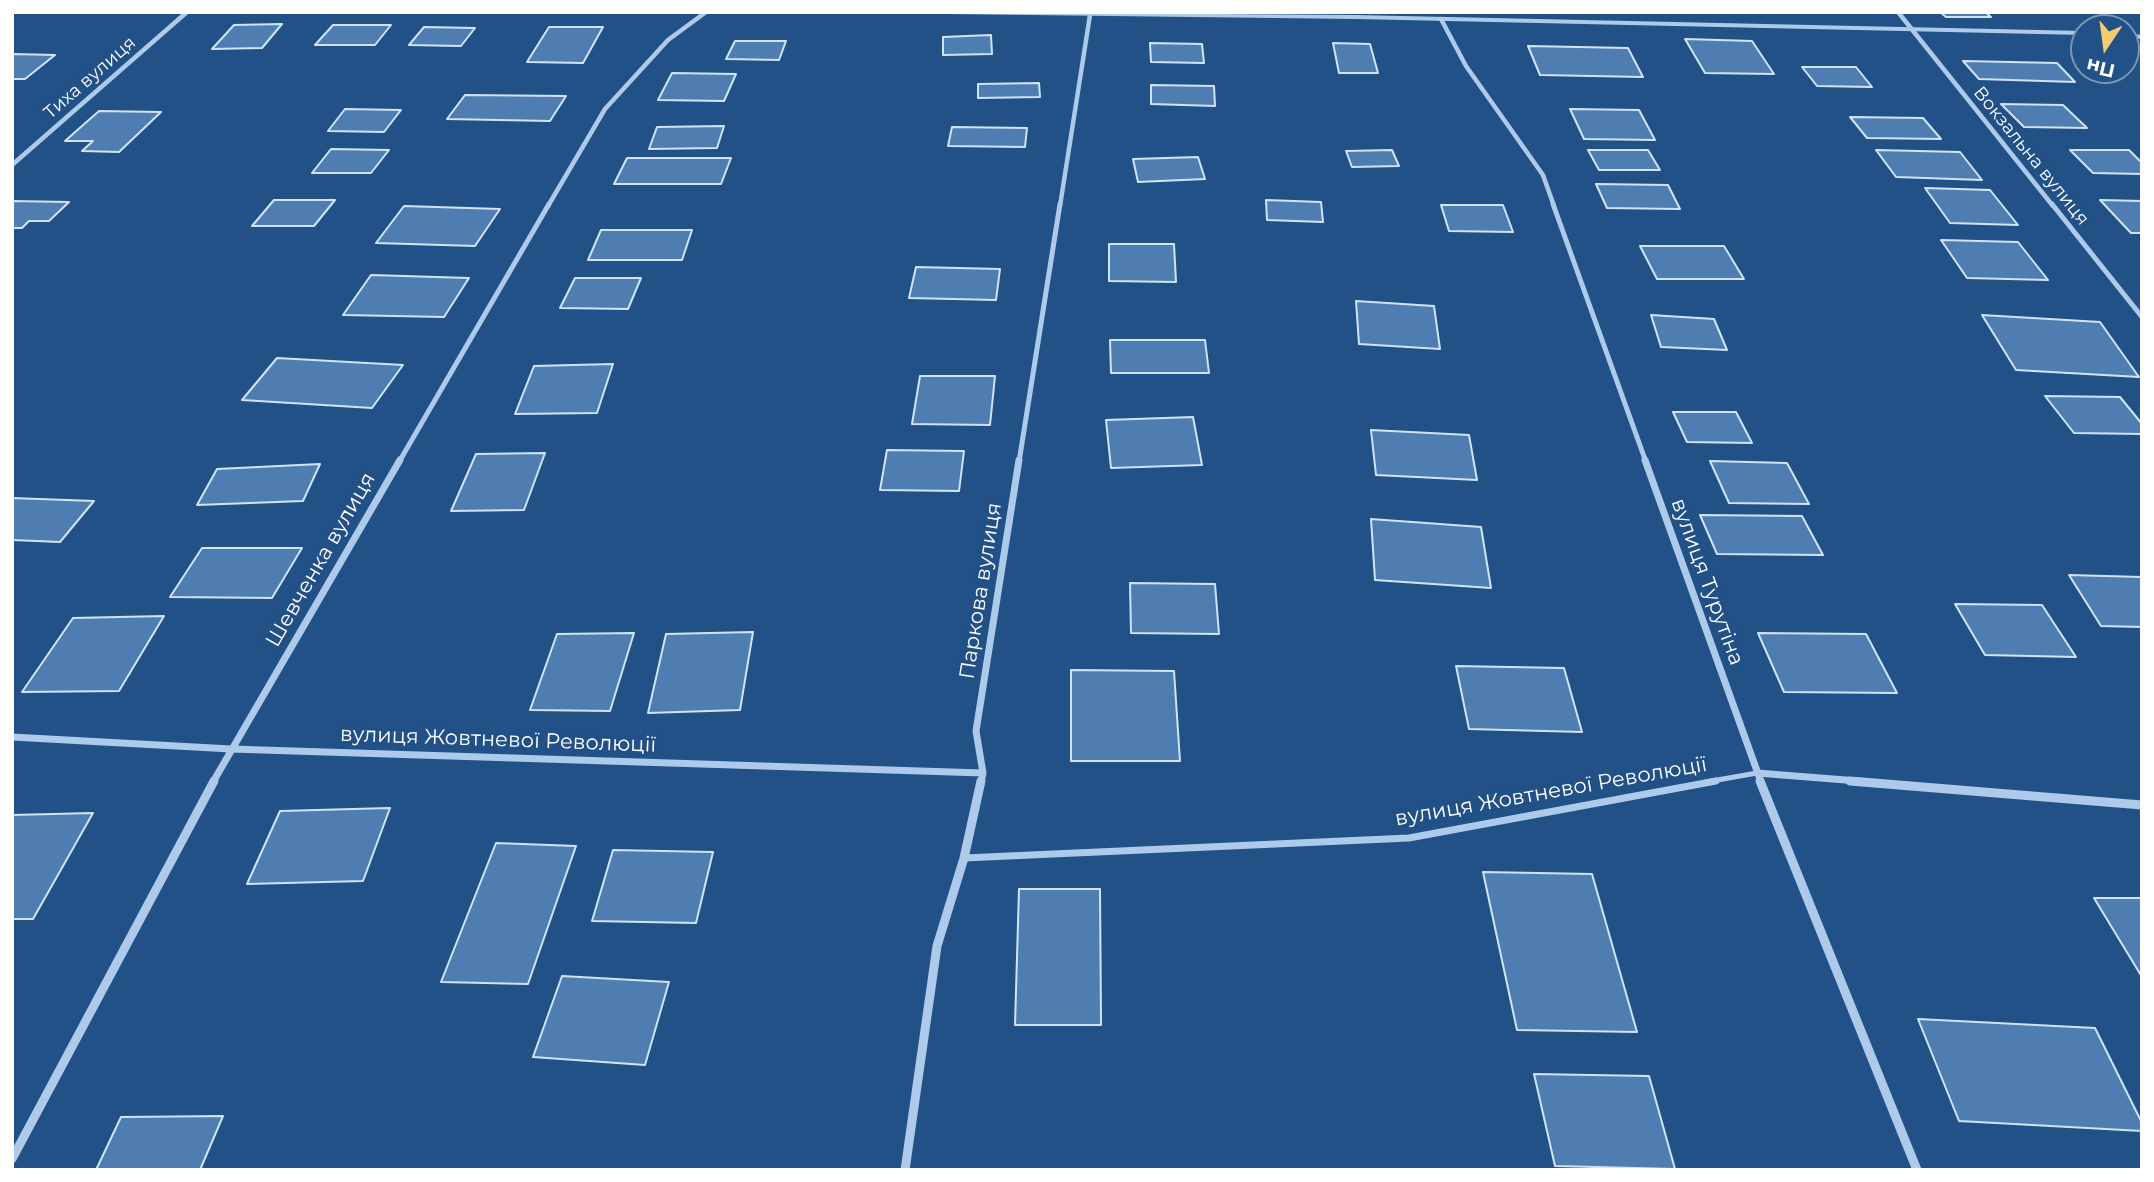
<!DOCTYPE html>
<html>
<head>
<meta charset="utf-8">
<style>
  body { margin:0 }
  #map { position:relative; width:2154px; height:1182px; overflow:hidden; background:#225187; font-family:Montserrat,sans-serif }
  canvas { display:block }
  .frame { position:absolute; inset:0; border:14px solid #fff; pointer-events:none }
  .north { position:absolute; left:2070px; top:14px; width:70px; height:70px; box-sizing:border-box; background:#225187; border:2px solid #7a97b7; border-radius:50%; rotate:193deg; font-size:19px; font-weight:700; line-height:28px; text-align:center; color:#fff }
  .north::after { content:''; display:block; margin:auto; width:24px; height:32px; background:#f5cb6f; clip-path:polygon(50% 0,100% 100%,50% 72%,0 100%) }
</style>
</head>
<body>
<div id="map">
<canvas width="2154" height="1182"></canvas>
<div class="frame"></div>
<div class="north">Пн</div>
</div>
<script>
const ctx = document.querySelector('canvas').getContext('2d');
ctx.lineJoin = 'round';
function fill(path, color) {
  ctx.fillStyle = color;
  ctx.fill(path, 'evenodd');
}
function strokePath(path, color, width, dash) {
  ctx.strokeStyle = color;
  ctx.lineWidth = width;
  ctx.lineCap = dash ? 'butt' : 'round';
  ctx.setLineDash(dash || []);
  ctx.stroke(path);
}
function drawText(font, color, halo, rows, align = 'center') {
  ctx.font = font + ' Montserrat,sans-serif';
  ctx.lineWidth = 5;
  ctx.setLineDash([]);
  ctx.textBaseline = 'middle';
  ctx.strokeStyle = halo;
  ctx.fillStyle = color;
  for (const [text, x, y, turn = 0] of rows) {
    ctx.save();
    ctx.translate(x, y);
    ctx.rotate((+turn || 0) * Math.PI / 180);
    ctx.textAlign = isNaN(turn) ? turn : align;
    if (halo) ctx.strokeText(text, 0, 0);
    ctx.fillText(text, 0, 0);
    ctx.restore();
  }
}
const building = new Path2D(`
  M 1940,12 L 1985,12 L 1991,17 L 1946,17 Z
  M 282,24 L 262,48 L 212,49 L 234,25 Z
  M 333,25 L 391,25 L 375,45 L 315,45 Z
  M 424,27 L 475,28 L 461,46 L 409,45 Z
  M 549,27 L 603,27 L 583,63 L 527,62 Z
  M 991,35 L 992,54 L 943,55 L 943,37 Z
  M 1685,39 L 1752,41 L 1774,74 L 1705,73 Z
  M 735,41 L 786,41 L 779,60 L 726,59 Z
  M 1150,43 L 1202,44 L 1204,63 L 1151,62 Z
  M 1333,43 L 1370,44 L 1378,73 L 1339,73 Z
  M 1528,46 L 1628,48 L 1643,77 L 1540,75 Z
  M 12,54 L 55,55 L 25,79 L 12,79 Z
  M 1963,61 L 2057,63 L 2075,82 L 1979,79 Z
  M 1802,67 L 1856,67 L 1872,87 L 1817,86 Z
  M 672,73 L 736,74 L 724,101 L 658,100 Z
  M 1039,83 L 1040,97 L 978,98 L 978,84 Z
  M 1151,85 L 1214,86 L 1215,106 L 1151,104 Z
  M 465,95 L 566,96 L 550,121 L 447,119 Z
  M 2001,104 L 2063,105 L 2087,128 L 2024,127 Z
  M 345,109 L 401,110 L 384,132 L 328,131 Z
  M 1570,109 L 1639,110 L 1655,140 L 1584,139 Z
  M 99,111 L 161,112 L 119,152 L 82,151 L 93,141 L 65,141 Z
  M 1850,117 L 1923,118 L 1941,139 L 1867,138 Z
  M 724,126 L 717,148 L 649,149 L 657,127 Z
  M 952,127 L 1027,128 L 1025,147 L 948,146 Z
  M 331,149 L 389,150 L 371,173 L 312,173 Z
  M 1392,150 L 1399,166 L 1352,167 L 1346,151 Z
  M 1588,150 L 1648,150 L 1660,170 L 1599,170 Z
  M 1876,150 L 1960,152 L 1982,180 L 1896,177 Z
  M 2070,150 L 2129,150 L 2142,163 L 2142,174 L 2093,173 Z
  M 1198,157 L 1205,179 L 1138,182 L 1133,159 Z
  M 627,158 L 731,158 L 721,184 L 614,184 Z
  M 1596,184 L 1668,185 L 1680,209 L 1607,208 Z
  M 1925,188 L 1990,190 L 2018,225 L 1950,223 Z
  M 274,200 L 335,200 L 314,226 L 252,226 Z
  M 1266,200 L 1321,202 L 1323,222 L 1267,220 Z
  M 2100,200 L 2142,201 L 2142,233 L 2131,233 Z
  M 12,201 L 69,202 L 49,221 L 29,221 L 22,228 L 12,228 Z
  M 1441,205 L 1503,205 L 1513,232 L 1449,231 Z
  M 404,206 L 500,209 L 475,246 L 376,243 Z
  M 601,230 L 692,230 L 682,260 L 588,260 Z
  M 1941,240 L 2018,242 L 2048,280 L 1967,278 Z
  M 1109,244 L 1174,244 L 1176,282 L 1109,281 Z
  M 1640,246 L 1724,246 L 1744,279 L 1657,279 Z
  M 916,267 L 1000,269 L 996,300 L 909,298 Z
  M 371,275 L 469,278 L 444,317 L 343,315 Z
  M 575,278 L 641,278 L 628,309 L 560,308 Z
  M 1356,301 L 1434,306 L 1440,349 L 1359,344 Z
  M 1651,315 L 1714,319 L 1727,350 L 1661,347 Z
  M 1982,315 L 2100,322 L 2139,377 L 2016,370 Z
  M 1110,340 L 1205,340 L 1209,373 L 1111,373 Z
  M 277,358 L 403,365 L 372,408 L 242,400 Z
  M 613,364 L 597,413 L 515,414 L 534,366 Z
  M 920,376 L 995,376 L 990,425 L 912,424 Z
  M 2045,396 L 2120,397 L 2142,424 L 2142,434 L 2074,433 Z
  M 1673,412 L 1736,412 L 1752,443 L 1687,442 Z
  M 1193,417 L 1202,465 L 1111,468 L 1106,420 Z
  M 1371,430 L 1469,435 L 1477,480 L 1376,475 Z
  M 887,450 L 964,451 L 959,491 L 880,490 Z
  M 545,453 L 524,510 L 451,511 L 476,454 Z
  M 1710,461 L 1787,463 L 1809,504 L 1729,503 Z
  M 320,464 L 303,501 L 197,505 L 217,469 Z
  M 12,498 L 94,501 L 60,542 L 12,540 Z
  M 1700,515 L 1802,516 L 1823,555 L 1717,554 Z
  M 1371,519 L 1481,527 L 1491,588 L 1375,580 Z
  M 202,548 L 302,548 L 272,598 L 170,597 Z
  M 2069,575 L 2142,577 L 2142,627 L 2101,626 Z
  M 1130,583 L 1215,584 L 1219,634 L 1131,633 Z
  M 1955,604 L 2042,605 L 2076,657 L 1985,655 Z
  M 164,616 L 119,691 L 22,692 L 73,618 Z
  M 753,632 L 740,710 L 648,713 L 666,634 Z
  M 634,633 L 610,711 L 530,710 L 557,634 Z
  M 1758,633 L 1866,634 L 1897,693 L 1784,692 Z
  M 1456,666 L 1564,668 L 1582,732 L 1469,729 Z
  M 1071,670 L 1174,671 L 1180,761 L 1071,761 Z
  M 390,808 L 363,881 L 247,884 L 280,811 Z
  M 93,813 L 33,919 L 12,919 L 12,815 Z
  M 496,843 L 576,846 L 528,984 L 441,982 Z
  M 613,850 L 713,852 L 696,923 L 592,921 Z
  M 1483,872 L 1592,874 L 1637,1032 L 1517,1030 Z
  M 1019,889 L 1100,889 L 1101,1025 L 1015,1025 Z
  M 2094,898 L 2142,898 L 2142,977 Z
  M 562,976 L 669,982 L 645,1065 L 533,1057 Z
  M 1918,1019 L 2095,1028 L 2142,1123 L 2142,1131 L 1959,1121 Z
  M 1534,1074 L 1649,1076 L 1675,1169 L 1555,1166 Z
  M 223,1116 L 200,1170 L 96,1170 L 121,1117 Z`);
const serviceFar1 = new Path2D(`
  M 1706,782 L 1757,773`);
const service = new Path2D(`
  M 964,858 L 1409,838 L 1716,781`);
const minorFar3 = new Path2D(`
  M 1898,12 L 2053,206
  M 1441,19 L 1466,66 L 1543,175 L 1554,206
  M 12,165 L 187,12
  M 548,206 L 605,109 L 668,40 L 706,12
  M 1060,206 L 1090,15`);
const minorFar2 = new Path2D(`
  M 1553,204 L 1646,462
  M 2052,204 L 2142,317
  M 399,462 L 549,204
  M 1019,462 L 1060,204`);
const minorFar1 = new Path2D(`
  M 1645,460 L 1761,782
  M 12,737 L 231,749 L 983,773
  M 1757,773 L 1871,782
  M 213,782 L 400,460
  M 981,782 L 983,773 L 976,731 L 1019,460`);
const minor = new Path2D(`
  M 1760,781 L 1917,1170
  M 1850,781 L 2142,805
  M 12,1159 L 214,781
  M 905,1170 L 937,946 L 964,858 L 981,781`);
const tertiary = new Path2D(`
  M 945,12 L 1356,15 L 2084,31 L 2084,35 L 1356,19 L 948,14 Z
  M 2126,33 L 2142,35 L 2142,39 L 2126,37 Z`);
const farStreetnames = [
  ["Тиха вулиця",90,78,-41],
  ["Вокзальна вулиця",2031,156,51]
];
const streetNames = [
  ["Шевченка вулиця",321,560,-60],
  ["вулиця Турутіна",1707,582,70],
  ["Паркова вулиця",981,591,-81],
  ["вулиця Жовтневої Революції",498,740,2],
  ["вулиця Жовтневої Революції",1551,792,-10]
];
fill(building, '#4f7db1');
strokePath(building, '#d1e3f7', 2);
strokePath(serviceFar1, '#adcaea', 5);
strokePath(service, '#adcaea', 7);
strokePath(minorFar3, '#adcaea', 4.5);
strokePath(minorFar2, '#adcaea', 5);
strokePath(minorFar1, '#adcaea', 7);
strokePath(minor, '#adcaea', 9);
fill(tertiary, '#adcaea');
drawText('18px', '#fff', '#225187', farStreetnames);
drawText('21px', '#fff', '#225187', streetNames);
</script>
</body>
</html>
